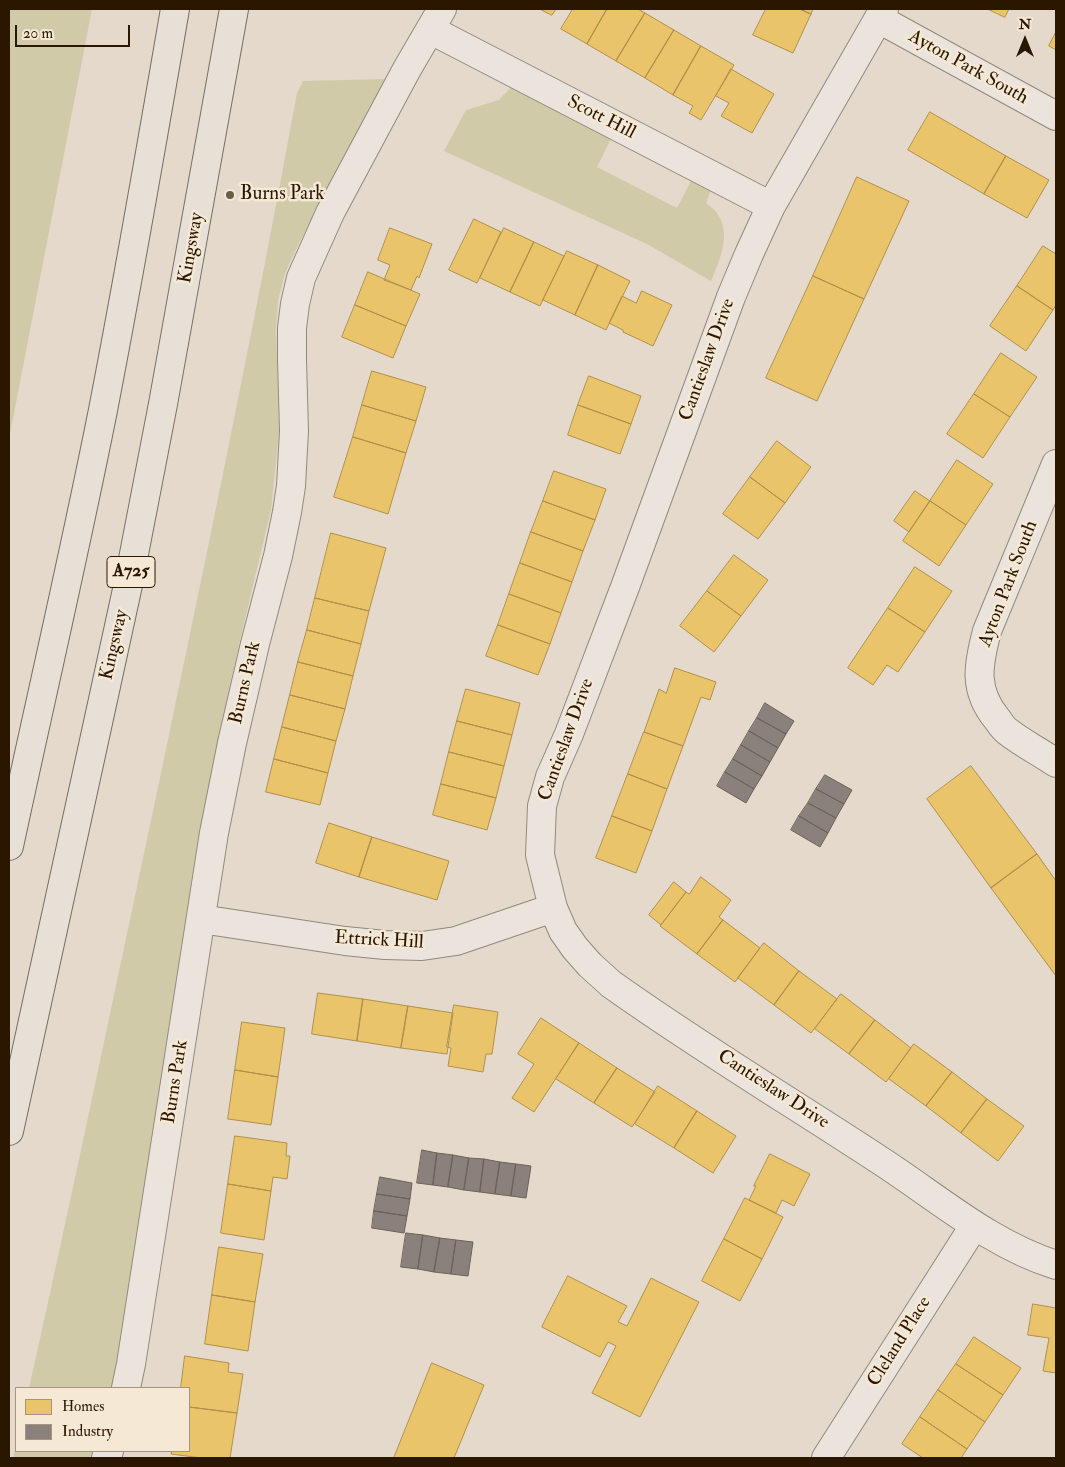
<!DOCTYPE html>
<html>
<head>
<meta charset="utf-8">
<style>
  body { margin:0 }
  #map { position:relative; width:1065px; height:1467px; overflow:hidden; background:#e4d9ca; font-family:"IM FELL Double Pica",serif }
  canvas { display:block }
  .frame { position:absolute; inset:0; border:10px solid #2b1700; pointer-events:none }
  .legend { position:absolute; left:15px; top:1387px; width:175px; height:65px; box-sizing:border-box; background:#f5e8d5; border:1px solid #a49480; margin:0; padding:6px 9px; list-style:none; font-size:15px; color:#2b1700 }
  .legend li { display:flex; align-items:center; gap:10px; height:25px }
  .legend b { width:25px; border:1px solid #a49480 }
  .north { position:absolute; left:1000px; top:15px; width:50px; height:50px; -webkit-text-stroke:4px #f5e8d5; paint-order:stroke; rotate:0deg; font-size:14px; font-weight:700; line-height:20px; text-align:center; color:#2b1700 }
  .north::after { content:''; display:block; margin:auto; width:18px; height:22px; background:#2b1700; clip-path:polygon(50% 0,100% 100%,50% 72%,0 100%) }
  .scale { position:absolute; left:15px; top:25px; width:115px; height:22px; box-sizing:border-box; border:2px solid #2b1700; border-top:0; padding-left:6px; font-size:15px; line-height:18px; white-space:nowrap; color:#2b1700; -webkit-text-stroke:4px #f5e8d5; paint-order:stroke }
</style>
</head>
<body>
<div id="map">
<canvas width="1065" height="1467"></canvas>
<div class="frame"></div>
<ul class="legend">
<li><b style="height:14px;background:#e9c46a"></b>Homes</li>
<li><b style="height:14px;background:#8a817c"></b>Industry</li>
</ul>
<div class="north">N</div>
<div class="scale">20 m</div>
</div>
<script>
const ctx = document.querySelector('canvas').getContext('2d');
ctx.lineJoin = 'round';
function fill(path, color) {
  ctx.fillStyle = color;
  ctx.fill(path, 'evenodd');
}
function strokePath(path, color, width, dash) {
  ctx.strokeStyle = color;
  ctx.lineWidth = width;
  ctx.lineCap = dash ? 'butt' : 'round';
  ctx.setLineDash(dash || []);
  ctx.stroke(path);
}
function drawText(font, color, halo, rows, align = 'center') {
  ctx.font = font + ' "IM FELL Double Pica",serif';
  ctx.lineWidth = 5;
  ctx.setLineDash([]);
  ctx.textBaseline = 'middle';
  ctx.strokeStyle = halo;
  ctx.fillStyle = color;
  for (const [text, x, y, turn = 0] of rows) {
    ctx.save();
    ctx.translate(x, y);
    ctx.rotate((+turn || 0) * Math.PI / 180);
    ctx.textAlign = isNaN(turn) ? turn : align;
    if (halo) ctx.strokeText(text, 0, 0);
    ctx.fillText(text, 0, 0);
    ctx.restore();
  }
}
const green = new Path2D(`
  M 9,9 L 92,9 L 9,439 Z
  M 387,79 L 297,247 L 285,273 L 278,301 L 276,328 L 279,432 L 271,510 L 240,640 L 218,739 L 186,916 L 150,1158 L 112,1388 L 29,1388 C 73,1192 114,994 156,797 C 205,563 254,328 297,93 L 303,81 Z
  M 511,87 L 611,139 L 597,167 L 677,208 L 692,179 L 711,190 L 706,203 C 736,223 722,255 711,281 L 647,244 L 444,151 L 466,110 L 499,100 Z
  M 16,1444 L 16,1451 L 93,1451 L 90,1458 L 13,1458 Z`);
const homes = new Path2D(`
  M 540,9 L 556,9 L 552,15 Z
  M 573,9 L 607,9 L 587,44 L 561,29 Z
  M 607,9 L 638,9 L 645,13 L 616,61 L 587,44 Z
  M 766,9 L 800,9 L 811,14 L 793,53 L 753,35 Z
  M 800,9 L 813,9 L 811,14 Z
  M 988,9 L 1009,9 L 1005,17 Z
  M 645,13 L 674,30 L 645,78 L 616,61 Z
  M 674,30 L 701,46 L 673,95 L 645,78 Z
  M 1056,32 L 1056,50 L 1049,46 Z
  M 701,46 L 734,65 L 701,120 L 689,113 L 693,106 L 673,95 Z
  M 731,69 L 774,94 L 752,133 L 721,116 L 729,103 L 716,96 Z
  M 930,112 L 1006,156 L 984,194 L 908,150 Z
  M 1006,156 L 1049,180 L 1027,218 L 984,194 Z
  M 857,177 L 909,201 L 864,299 L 813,276 Z
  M 474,219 L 501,232 L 477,283 L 449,270 Z
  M 390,228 L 432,244 L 419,278 L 417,276 L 411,290 L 384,280 L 390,265 L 378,260 Z
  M 504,228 L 534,242 L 510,292 L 480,278 Z
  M 534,242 L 564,256 L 540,306 L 510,292 Z
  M 1043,246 L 1056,254 L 1056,305 L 1053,310 L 1017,286 Z
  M 567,251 L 598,265 L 575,315 L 543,300 Z
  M 598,265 L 630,281 L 606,330 L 575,315 Z
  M 368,272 L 420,294 L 406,326 L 355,305 Z
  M 813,276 L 864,299 L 817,401 L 766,378 Z
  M 1017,286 L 1053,310 L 1026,351 L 990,326 Z
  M 642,291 L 672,305 L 653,346 L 623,332 L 623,330 L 609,323 L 622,296 L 636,303 Z
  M 355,305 L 406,326 L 393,358 L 342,337 Z
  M 1001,353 L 1037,377 L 1010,417 L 974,394 Z
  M 372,371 L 426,387 L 416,421 L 362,405 Z
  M 589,376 L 641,396 L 631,424 L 578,405 Z
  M 974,394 L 1010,417 L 983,458 L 947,434 Z
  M 362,405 L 416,421 L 406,453 L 353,437 Z
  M 578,405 L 631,424 L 620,454 L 568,435 Z
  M 353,437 L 406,453 L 388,514 L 334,497 Z
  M 777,441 L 811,467 L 785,503 L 750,477 Z
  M 957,460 L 993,484 L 966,525 L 930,501 Z
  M 554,471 L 606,489 L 595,520 L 543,501 Z
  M 750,477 L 785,503 L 758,539 L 723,514 Z
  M 915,491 L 930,501 L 909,532 L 894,521 Z
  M 543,501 L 595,520 L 583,551 L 531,532 Z
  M 930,501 L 966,525 L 939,566 L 903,541 Z
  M 531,532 L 583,551 L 572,582 L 520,563 Z
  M 331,533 L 386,548 L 369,611 L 315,598 Z
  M 734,555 L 768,580 L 741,616 L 707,591 Z
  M 520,563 L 572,582 L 561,613 L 509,594 Z
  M 915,567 L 952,591 L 925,632 L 888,608 Z
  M 707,591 L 741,616 L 714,652 L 680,626 Z
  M 509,594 L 561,613 L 550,644 L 498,625 Z
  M 315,598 L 369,611 L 361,644 L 307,630 Z
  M 888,608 L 925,632 L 898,672 L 887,665 L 873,685 L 848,668 Z
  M 498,625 L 550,644 L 538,675 L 486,656 Z
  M 307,630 L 361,644 L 353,676 L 298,662 Z
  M 298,662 L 353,676 L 345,709 L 290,695 Z
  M 675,668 L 716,682 L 710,700 L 701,697 L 683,746 L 644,732 L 659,689 L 666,693 Z
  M 466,689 L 520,703 L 512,735 L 457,721 Z
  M 290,695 L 345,709 L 336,741 L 282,727 Z
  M 457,721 L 512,735 L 504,766 L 449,752 Z
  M 282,727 L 336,741 L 328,773 L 274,759 Z
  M 644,732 L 683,746 L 667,789 L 628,774 Z
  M 449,752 L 504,766 L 496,798 L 441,784 Z
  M 274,759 L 328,773 L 320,805 L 266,792 Z
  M 971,766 L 1037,854 L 991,888 L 927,799 Z
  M 628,774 L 667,789 L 652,831 L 612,816 Z
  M 441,784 L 496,798 L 487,830 L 433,815 Z
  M 612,816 L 652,831 L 636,873 L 596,858 Z
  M 329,823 L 372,837 L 359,877 L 316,863 Z
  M 372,837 L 449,861 L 437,900 L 359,877 Z
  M 1037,854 L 1056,881 L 1056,976 L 991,888 Z
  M 701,877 L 731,900 L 719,917 L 723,920 L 697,954 L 660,926 L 686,892 L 689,894 Z
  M 674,882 L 686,892 L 661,925 L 649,915 Z
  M 723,920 L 760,948 L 735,982 L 697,954 Z
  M 764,943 L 799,971 L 774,1005 L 738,978 Z
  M 799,971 L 837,999 L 811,1033 L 774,1005 Z
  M 318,993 L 363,999 L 357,1041 L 312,1034 Z
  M 841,994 L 875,1020 L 849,1054 L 815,1029 Z
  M 363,999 L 408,1006 L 401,1048 L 357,1041 Z
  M 454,1005 L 498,1012 L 492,1054 L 486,1054 L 483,1072 L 448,1066 L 451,1048 L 447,1047 Z
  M 408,1006 L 453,1013 L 447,1054 L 401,1048 Z
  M 541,1018 L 579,1043 L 534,1112 L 512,1098 L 534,1064 L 518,1054 Z
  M 875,1020 L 911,1048 L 886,1082 L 849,1054 Z
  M 242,1022 L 285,1028 L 278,1077 L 235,1070 Z
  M 579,1043 L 617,1068 L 594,1103 L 556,1079 Z
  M 914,1044 L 952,1072 L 926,1106 L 889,1079 Z
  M 617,1068 L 655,1092 L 632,1127 L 594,1103 Z
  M 235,1070 L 278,1077 L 271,1125 L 228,1119 Z
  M 952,1072 L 987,1099 L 961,1133 L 926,1106 Z
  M 658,1086 L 697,1111 L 674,1148 L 635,1124 Z
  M 987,1099 L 1024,1126 L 998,1161 L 961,1133 Z
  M 697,1111 L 736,1136 L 713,1173 L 674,1148 Z
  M 235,1136 L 287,1143 L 286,1156 L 290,1156 L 287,1179 L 273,1177 L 271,1191 L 228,1184 Z
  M 770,1154 L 810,1174 L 794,1206 L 782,1200 L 776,1213 L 749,1200 L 756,1186 L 754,1186 Z
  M 228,1184 L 271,1191 L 264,1240 L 221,1233 Z
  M 745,1198 L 783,1217 L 762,1259 L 724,1239 Z
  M 724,1239 L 762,1259 L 740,1301 L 702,1281 Z
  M 219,1247 L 263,1254 L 255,1302 L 212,1295 Z
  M 568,1276 L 627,1306 L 618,1322 L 627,1326 L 651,1278 L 699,1302 L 640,1417 L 592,1393 L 616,1346 L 608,1342 L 600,1357 L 542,1327 Z
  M 212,1295 L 255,1302 L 248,1351 L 205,1344 Z
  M 1033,1304 L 1056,1308 L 1056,1373 L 1043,1371 L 1049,1338 L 1028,1335 Z
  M 974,1337 L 1021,1368 L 1003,1395 L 956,1364 Z
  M 185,1356 L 229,1363 L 228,1372 L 243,1374 L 237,1413 L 189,1407 L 189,1388 L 181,1388 Z
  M 432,1363 L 484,1385 L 454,1458 L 394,1458 Z
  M 956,1364 L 1003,1395 L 985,1422 L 938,1390 Z
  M 938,1390 L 985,1422 L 967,1449 L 920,1417 Z
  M 189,1407 L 237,1413 L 230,1458 L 202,1458 L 171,1454 L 172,1451 L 189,1451 Z
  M 920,1417 L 967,1449 L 961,1458 L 923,1458 L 902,1444 Z`);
const industry = new Path2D(`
  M 765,703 L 794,721 L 786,734 L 757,718 Z
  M 757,718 L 786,734 L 778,748 L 749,731 Z
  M 749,731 L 778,748 L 770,762 L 741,745 Z
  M 741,745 L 770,762 L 762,776 L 733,759 Z
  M 733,759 L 762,776 L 754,789 L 725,772 Z
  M 725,772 L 754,789 L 746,803 L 717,786 Z
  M 825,775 L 852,790 L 844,804 L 816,789 Z
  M 816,789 L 844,804 L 836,818 L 808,803 Z
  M 808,803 L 836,818 L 828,833 L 799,816 Z
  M 799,816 L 828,833 L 820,847 L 791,830 Z
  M 422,1150 L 437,1153 L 433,1185 L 417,1183 Z
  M 437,1153 L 453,1155 L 448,1187 L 433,1185 Z
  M 453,1155 L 469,1158 L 464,1190 L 448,1187 Z
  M 469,1158 L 484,1159 L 480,1192 L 464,1190 Z
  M 484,1159 L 500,1162 L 495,1194 L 480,1192 Z
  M 500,1162 L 516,1164 L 511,1196 L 495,1194 Z
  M 516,1164 L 531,1166 L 526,1198 L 511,1196 Z
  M 380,1177 L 412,1183 L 410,1199 L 377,1194 Z
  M 377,1194 L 410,1199 L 407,1216 L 374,1211 Z
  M 374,1211 L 407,1216 L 404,1233 L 372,1228 Z
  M 406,1233 L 423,1235 L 418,1269 L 401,1267 Z
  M 423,1235 L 440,1238 L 434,1272 L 418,1269 Z
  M 440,1238 L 456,1240 L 451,1274 L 434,1272 Z
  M 456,1240 L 473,1242 L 468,1276 L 451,1274 Z`);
const minor = new Path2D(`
  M 884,9 L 771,206 L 749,254 L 731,297 L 625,587 L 569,734 L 550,777 L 542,806 L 540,855 L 553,908 L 563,931 L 575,948 L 590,965 L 611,984 C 698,1046 791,1102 881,1161 C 938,1198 990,1244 1056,1265
  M 879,19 L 1056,116
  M 431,30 L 771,206
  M 1056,464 L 987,631 C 978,665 973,690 997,719 C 1000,723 1003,728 1007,731 C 1022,743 1040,752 1056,763
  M 201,919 L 345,941 L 385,945 L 422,946 L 456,941 L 553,908
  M 126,1388 L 131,1364 L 214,833 L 232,743 L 255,644 L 278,556 L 287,512 L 291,486 L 294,431 L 292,360 L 292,328 L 295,304 L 301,278 L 330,213 L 407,69 L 442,9
  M 106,1458 L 109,1451
  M 826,1458 L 974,1226`);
const trunk = new Path2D(`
  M 9,846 C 40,701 74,556 103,410 C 129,276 152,143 175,9
  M 9,1131 L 128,585 L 163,404 L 234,9`);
const markers = [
  [230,195,5,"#6c5b47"]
];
const shields = [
  [131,572,48]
];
const shieldNames = [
  ["A725",131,572]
];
const streetNames = [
  ["Ayton Park South",968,68,29],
  ["Scott Hill",601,118,27],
  ["Kingsway",192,248,-80],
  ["Cantieslaw Drive",708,360,-70],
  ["Ayton Park South",1009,584,-69],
  ["Kingsway",115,645,-77],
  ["Burns Park",246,683,-77],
  ["Cantieslaw Drive",567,740,-70],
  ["Ettrick Hill",379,941,3],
  ["Burns Park",176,1082,-81],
  ["Cantieslaw Drive",773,1090,33],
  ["Cleland Place",900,1342,-58]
];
const poiNames = [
  ["Burns Park",240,195]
];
fill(green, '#d0caa9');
fill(homes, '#e9c46a');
strokePath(homes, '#b0904a', 1);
fill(industry, '#8a817c');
strokePath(industry, '#6e6157', 1);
strokePath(minor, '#92897d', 30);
strokePath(trunk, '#776e63', 30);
strokePath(minor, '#eae4dc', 28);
strokePath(trunk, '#e6e0d7', 28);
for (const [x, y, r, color] of markers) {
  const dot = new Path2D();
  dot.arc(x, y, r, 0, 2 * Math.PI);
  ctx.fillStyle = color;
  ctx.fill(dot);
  strokePath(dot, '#f5e8d5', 2);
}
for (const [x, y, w] of shields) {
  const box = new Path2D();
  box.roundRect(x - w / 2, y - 15.5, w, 31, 4);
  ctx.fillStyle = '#f5e8d5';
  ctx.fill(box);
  strokePath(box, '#2b1700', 1);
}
drawText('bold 18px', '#2b1700', null, shieldNames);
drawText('19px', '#2b1700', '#f5e8d5', streetNames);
drawText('19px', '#2b1700', '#f5e8d5', poiNames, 'left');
</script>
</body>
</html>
